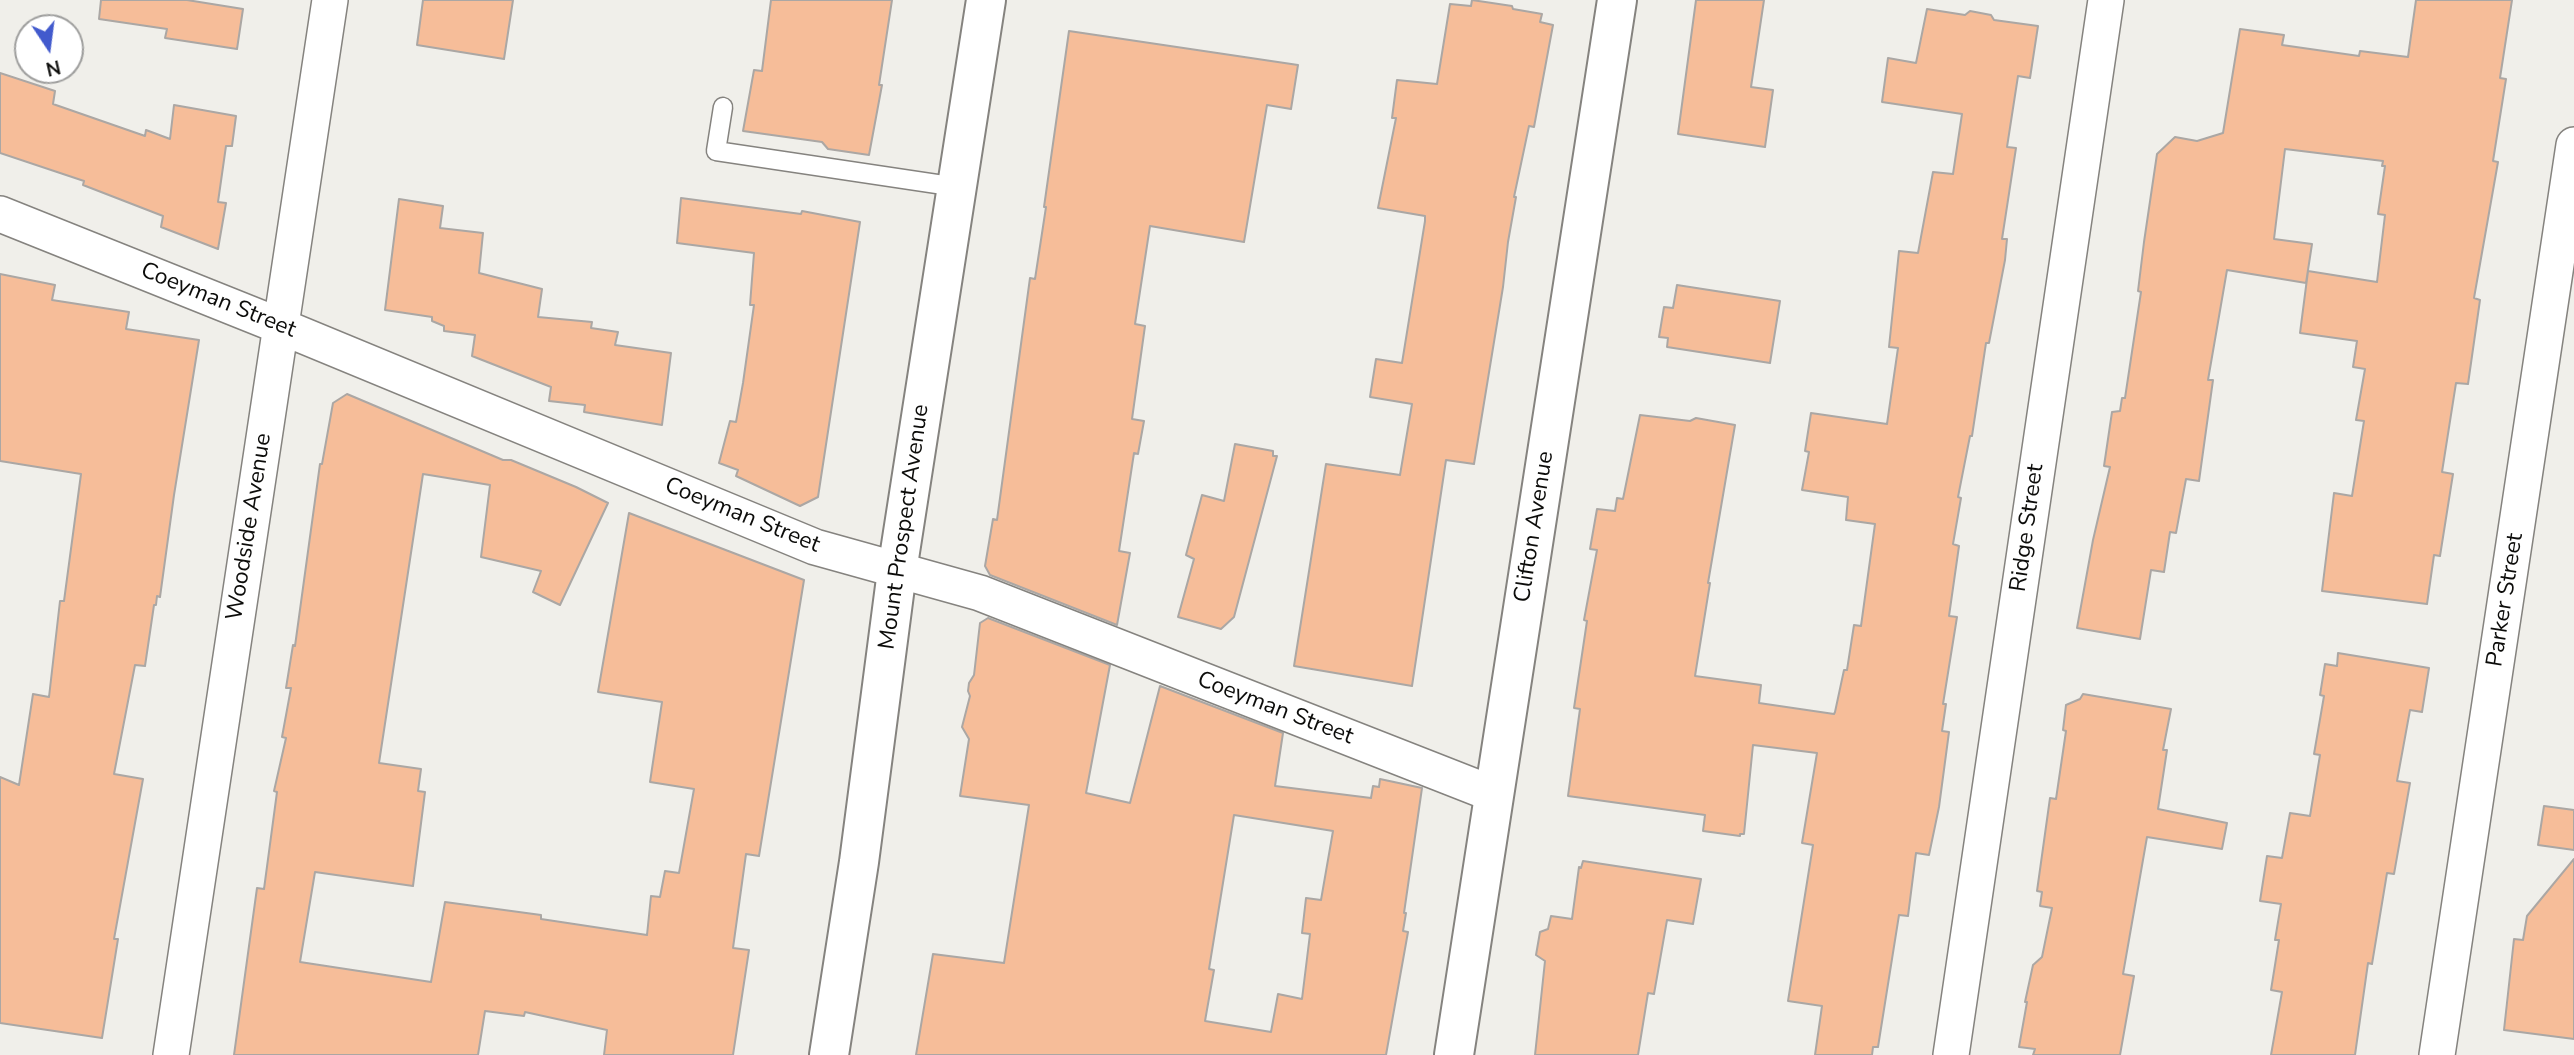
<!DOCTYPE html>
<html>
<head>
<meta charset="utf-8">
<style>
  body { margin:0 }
  #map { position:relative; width:2574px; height:1055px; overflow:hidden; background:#f0efea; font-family:"Nunito Sans",sans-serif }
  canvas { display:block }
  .north { position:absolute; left:14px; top:14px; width:70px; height:70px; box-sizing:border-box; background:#fff; border:2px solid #9e9e9d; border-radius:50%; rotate:167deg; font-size:19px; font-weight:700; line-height:28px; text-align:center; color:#0c0c0a }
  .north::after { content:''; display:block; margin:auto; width:24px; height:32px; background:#425acd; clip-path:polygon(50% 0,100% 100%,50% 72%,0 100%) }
</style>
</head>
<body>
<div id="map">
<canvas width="2574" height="1055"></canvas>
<div class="north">N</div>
</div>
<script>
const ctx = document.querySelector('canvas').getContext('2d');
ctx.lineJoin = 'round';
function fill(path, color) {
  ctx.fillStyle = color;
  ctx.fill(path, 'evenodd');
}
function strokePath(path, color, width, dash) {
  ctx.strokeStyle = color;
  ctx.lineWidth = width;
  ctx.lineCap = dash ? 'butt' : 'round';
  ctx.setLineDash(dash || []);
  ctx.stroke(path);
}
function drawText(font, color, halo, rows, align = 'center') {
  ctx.font = font + ' "Nunito Sans",sans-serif';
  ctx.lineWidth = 6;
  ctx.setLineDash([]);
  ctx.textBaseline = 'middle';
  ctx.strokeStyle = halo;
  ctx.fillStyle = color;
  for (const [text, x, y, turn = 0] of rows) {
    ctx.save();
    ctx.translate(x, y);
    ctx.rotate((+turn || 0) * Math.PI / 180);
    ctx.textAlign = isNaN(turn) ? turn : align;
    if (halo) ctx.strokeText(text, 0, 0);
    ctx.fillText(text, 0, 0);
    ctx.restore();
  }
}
const building = new Path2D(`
  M 101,0 L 187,0 L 243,9 L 237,49 L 165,38 L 167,29 L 99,19 Z
  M 423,0 L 513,0 L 504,59 L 417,45 Z
  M 771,0 L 892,0 L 879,85 L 882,85 L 869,155 L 828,149 L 822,142 L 743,131 L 754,70 L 762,71 Z
  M 1472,0 L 1512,6 L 1513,9 L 1542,14 L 1540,22 L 1553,25 L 1534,127 L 1529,126 L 1514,197 L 1516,197 L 1508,242 L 1503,287 L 1474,464 L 1446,460 L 1412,686 L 1294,666 L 1326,464 L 1400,475 L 1412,404 L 1370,397 L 1376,359 L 1402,363 L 1425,221 L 1425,216 L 1378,208 L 1396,118 L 1392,118 L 1397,80 L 1437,84 L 1450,4 L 1471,6 Z
  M 1696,0 L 1764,0 L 1751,87 L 1773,90 L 1765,147 L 1678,134 Z
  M 2416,0 L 2512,0 L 2500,78 L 2506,79 L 2493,161 L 2498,162 L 2474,298 L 2480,300 L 2468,384 L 2456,383 L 2442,472 L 2453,474 L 2440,556 L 2434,555 L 2427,604 L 2322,591 L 2334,493 L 2352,496 L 2364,421 L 2356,420 L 2365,369 L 2353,367 L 2357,341 L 2300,333 L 2308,271 L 2377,282 L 2385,215 L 2378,214 L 2385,166 L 2382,166 L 2383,161 L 2285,149 L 2274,239 L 2312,244 L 2306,283 L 2227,270 L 2208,380 L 2213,380 L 2199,481 L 2186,479 L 2176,533 L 2170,532 L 2164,572 L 2151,570 L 2140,639 L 2077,628 L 2093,540 L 2110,467 L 2104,466 L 2112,412 L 2120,411 L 2122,398 L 2125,398 L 2141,292 L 2138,291 L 2144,242 L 2157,154 L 2175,137 L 2197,141 L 2223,133 L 2240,29 L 2284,35 L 2282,45 L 2359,56 L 2360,51 L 2408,57 Z
  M 1927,9 L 1965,15 L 1970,11 L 1991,15 L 1994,20 L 2038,26 L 2030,78 L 2018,76 L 2007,147 L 2016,148 L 2002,239 L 2007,239 L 2005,260 L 1989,343 L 1986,343 L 1972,436 L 1970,436 L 1958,497 L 1961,498 L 1953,544 L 1959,546 L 1949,616 L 1957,617 L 1943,704 L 1946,704 L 1942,731 L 1949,732 L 1939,807 L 1929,855 L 1916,853 L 1908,916 L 1899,915 L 1878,1047 L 1873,1047 L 1872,1055 L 1815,1055 L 1822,1006 L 1788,1001 L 1813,845 L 1802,843 L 1817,753 L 1753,745 L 1744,834 L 1740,834 L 1740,836 L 1703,831 L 1705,815 L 1568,796 L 1580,709 L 1574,708 L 1587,621 L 1584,620 L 1597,550 L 1590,549 L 1597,509 L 1615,511 L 1617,498 L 1623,499 L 1640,415 L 1690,421 L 1696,418 L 1735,425 L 1708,583 L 1710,583 L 1695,676 L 1761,685 L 1759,703 L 1834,714 L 1835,712 L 1844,670 L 1847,670 L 1854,625 L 1861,626 L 1875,524 L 1846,520 L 1848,497 L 1802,490 L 1809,452 L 1805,451 L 1811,413 L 1887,424 L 1898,348 L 1889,347 L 1899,251 L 1918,253 L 1933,172 L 1953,174 L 1962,114 L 1882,102 L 1888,58 L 1916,63 Z
  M 1069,31 L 1298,65 L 1291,109 L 1267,105 L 1244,242 L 1150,226 L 1135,324 L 1145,326 L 1132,419 L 1144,421 L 1138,454 L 1134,453 L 1119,551 L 1130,553 L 1117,625 L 990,575 L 985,566 L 993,519 L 997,520 L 1030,278 L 1035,279 L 1046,207 L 1044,207 Z
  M 0,73 L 55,91 L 53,104 L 145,136 L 146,130 L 170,139 L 174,105 L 236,116 L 232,146 L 226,146 L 218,202 L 226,203 L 218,249 L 161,227 L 163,216 L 83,185 L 84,181 L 0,153 Z
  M 681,198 L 801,214 L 802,211 L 860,222 L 818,497 L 800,506 L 736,476 L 738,470 L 719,463 L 730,421 L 736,422 L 743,383 L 754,305 L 750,305 L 754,253 L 677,243 Z
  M 399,199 L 443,206 L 440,228 L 483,233 L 479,273 L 542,289 L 538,317 L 592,322 L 591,328 L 618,332 L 615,345 L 671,353 L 662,425 L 584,412 L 585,405 L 549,401 L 551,387 L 472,356 L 475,335 L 444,331 L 444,326 L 432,321 L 432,317 L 385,310 Z
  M 0,274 L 55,285 L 52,300 L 129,312 L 126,329 L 199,340 L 174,495 L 160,597 L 157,596 L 156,605 L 154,605 L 145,666 L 135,665 L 114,774 L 143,779 L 114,939 L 118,939 L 102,1038 L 0,1023 L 0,777 L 19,785 L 33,694 L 49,697 L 60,601 L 64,601 L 81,474 L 0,461 Z
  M 1677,285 L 1780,301 L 1770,363 L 1667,347 L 1668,338 L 1659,337 L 1664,307 L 1673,308 Z
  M 347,394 L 503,460 L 511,460 L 576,487 L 608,503 L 560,605 L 533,592 L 541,571 L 481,557 L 490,485 L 423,474 L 379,763 L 421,769 L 418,791 L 425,792 L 413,886 L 315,872 L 300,962 L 431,982 L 445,902 L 541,915 L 541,919 L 647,935 L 651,896 L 660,897 L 665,871 L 679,873 L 694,789 L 650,782 L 662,702 L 598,692 L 629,513 L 804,580 L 759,856 L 746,854 L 733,948 L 749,950 L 733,1055 L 604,1055 L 607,1030 L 525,1012 L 524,1016 L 485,1011 L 478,1055 L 234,1055 L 257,888 L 264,889 L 277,792 L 274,791 L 286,738 L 282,737 L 291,688 L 286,688 L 293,645 L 295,646 L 320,464 L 322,464 L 333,403 Z
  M 1235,444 L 1273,451 L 1273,456 L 1277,456 L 1234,617 L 1221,629 L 1178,617 L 1194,559 L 1186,555 L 1202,495 L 1224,501 Z
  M 988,618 L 1110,665 L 1086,793 L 1130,803 L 1160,686 L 1283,733 L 1275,786 L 1371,798 L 1373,786 L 1379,787 L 1380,779 L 1422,788 L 1404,913 L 1406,913 L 1403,931 L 1408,932 L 1386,1055 L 916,1055 L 933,954 L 1004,963 L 1029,805 L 960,796 L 969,739 L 962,727 L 970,696 L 968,691 L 969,683 L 974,675 L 980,623 ZM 1234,815 L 1333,831 L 1321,900 L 1306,898 L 1302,933 L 1310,934 L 1302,999 L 1278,994 L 1271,1032 L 1205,1021 L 1214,970 L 1209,969 Z
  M 2338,653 L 2429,668 L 2422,712 L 2410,710 L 2397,781 L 2410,783 L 2394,874 L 2387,873 L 2372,964 L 2368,963 L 2355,1055 L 2271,1055 L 2282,992 L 2271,990 L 2279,940 L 2275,940 L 2281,904 L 2260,901 L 2267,856 L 2282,858 L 2290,813 L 2310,816 L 2320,755 L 2314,754 L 2324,696 L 2320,695 L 2325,664 L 2337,666 Z
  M 2083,694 L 2171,709 L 2163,750 L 2167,750 L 2158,809 L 2227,823 L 2222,849 L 2147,837 L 2123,974 L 2134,976 L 2120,1055 L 2033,1055 L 2035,1049 L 2019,1047 L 2027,1002 L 2025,1002 L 2033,965 L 2042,957 L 2052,908 L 2040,906 L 2042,892 L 2037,891 L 2050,798 L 2056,799 L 2066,731 L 2063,730 L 2066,705 L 2080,699 Z
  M 2544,806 L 2574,810 L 2574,850 L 2538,845 Z
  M 2574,859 L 2574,1039 L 2504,1030 L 2514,939 L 2523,940 L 2527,916 Z
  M 1583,861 L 1701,879 L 1693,924 L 1667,920 L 1654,994 L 1648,993 L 1638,1055 L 1535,1055 L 1545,961 L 1536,955 L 1540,932 L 1548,929 L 1551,916 L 1572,919 L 1579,867 L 1581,868 Z`);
const service = new Path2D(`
  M 723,107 L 716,151 L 957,187`);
const minor = new Path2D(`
  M 0,214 L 280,326 L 815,547 L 980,593 L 1493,794
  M 171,1055 L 330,0
  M 1951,1055 L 2106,0
  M 2437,1055 L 2574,145`);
const tertiary = new Path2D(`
  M 1454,1055 L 1617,0`);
const secondary = new Path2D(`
  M 829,1055 L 859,862 L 897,571 L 986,0`);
const streetNames = [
  ["Coeyman Street",218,301,22],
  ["Coeyman Street",742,516,22],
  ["Woodside Avenue",250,527,-81],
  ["Mount Prospect Avenue",905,527,-82],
  ["Clifton Avenue",1535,527,-81],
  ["Ridge Street",2028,528,-82],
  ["Parker Street",2506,600,-81],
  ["Coeyman Street",1275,709,21]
];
fill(building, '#f6bd99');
strokePath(building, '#aba7a4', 2);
strokePath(service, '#85837f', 21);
strokePath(minor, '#85837f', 38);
strokePath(tertiary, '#85837f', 42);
strokePath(secondary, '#85837f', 42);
strokePath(service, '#fff', 18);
strokePath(minor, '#fff', 35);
strokePath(tertiary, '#fff', 38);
strokePath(secondary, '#fff', 38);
drawText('23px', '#0c0c0a', '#fff', streetNames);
</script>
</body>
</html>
